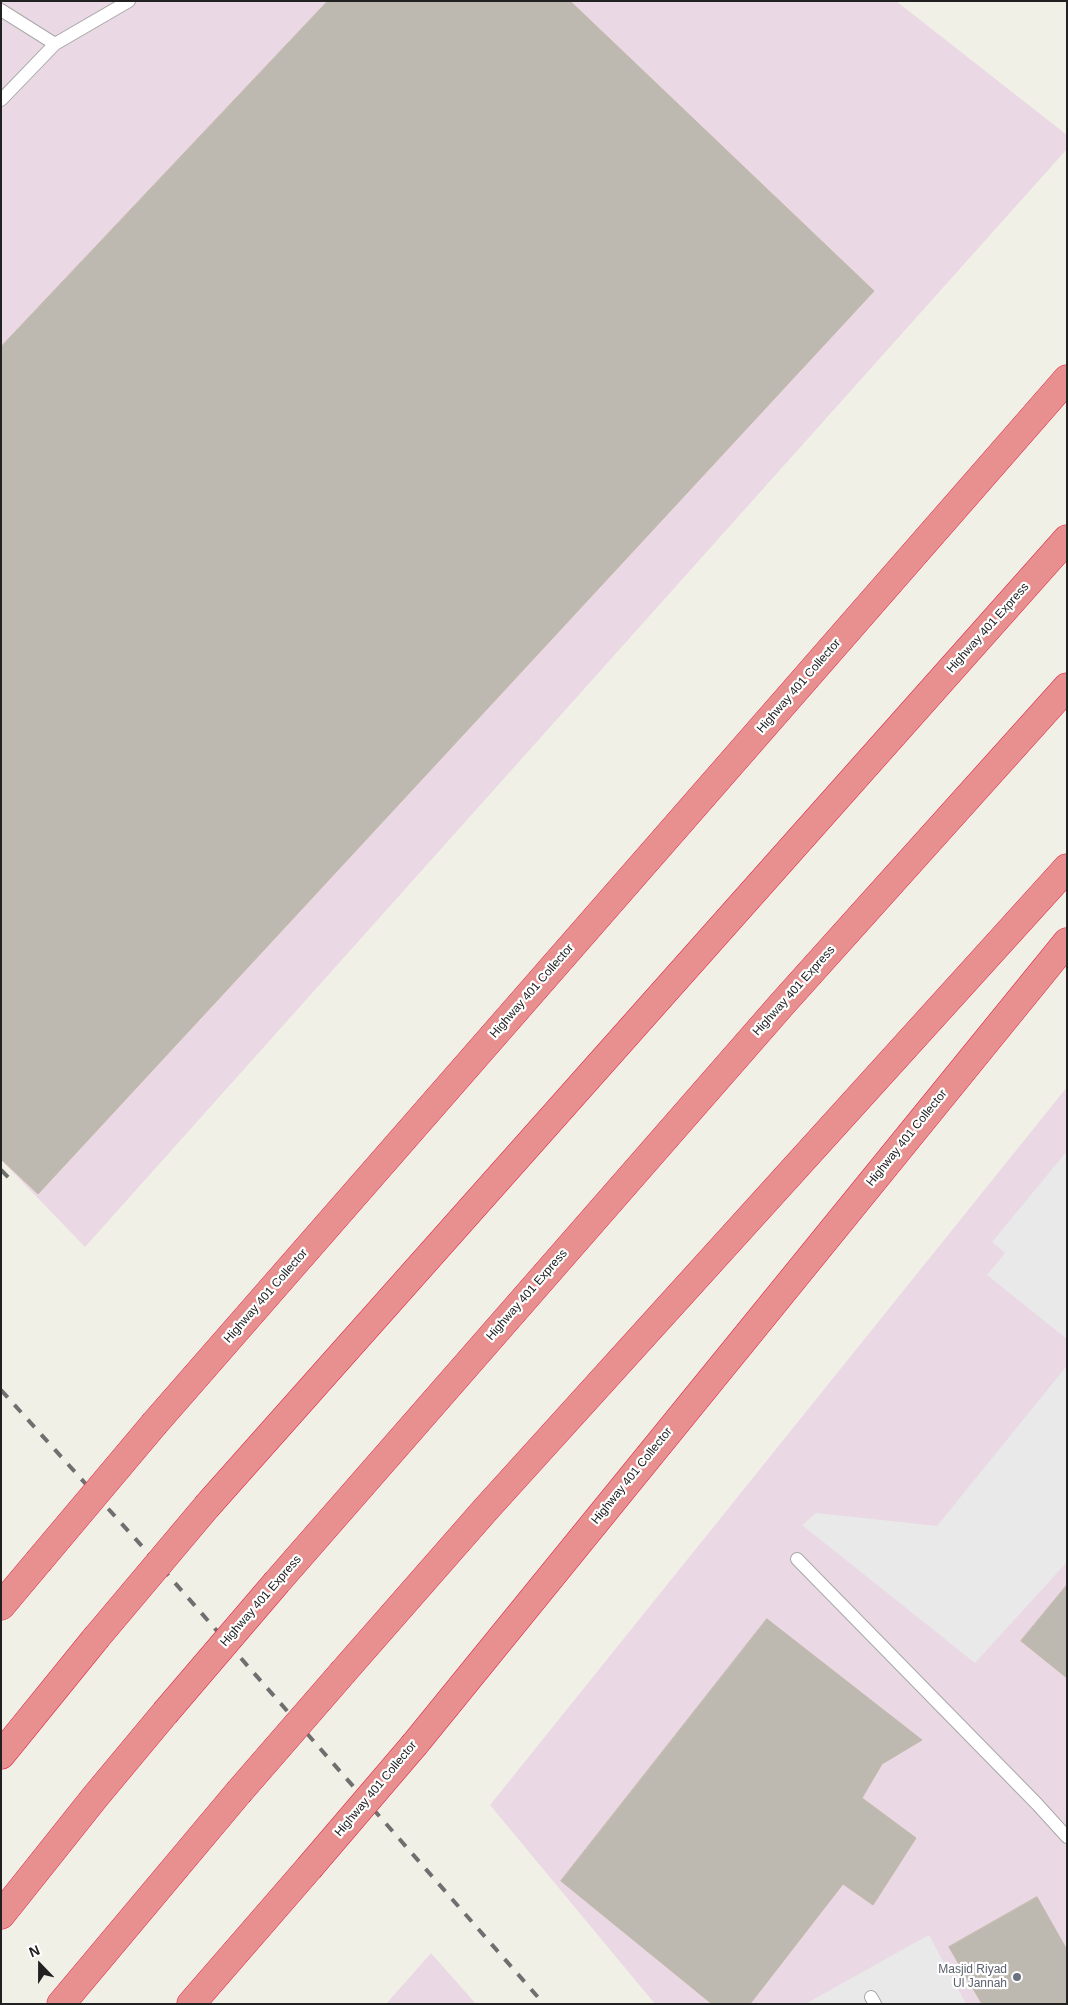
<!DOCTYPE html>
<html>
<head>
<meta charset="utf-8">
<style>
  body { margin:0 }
  #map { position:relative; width:1068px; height:2005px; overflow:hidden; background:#f1f0e7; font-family:Helvetica,sans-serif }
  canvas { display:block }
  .frame { position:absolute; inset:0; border:2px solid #212121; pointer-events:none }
  .north { position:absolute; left:15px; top:1940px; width:50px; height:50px; -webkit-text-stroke:4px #fff; paint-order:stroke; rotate:338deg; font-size:14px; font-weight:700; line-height:20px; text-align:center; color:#212121 }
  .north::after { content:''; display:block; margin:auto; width:18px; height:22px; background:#212121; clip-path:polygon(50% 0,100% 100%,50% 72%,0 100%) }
</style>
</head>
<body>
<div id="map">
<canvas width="1068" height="2005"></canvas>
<div class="frame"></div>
<div class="north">N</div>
</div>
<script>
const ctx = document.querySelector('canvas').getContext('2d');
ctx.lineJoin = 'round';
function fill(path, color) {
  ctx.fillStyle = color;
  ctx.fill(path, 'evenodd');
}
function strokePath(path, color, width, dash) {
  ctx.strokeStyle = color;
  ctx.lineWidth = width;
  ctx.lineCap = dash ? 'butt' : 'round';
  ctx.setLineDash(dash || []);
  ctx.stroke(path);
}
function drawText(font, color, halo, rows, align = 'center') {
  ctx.font = font + ' Helvetica,sans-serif';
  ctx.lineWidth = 4.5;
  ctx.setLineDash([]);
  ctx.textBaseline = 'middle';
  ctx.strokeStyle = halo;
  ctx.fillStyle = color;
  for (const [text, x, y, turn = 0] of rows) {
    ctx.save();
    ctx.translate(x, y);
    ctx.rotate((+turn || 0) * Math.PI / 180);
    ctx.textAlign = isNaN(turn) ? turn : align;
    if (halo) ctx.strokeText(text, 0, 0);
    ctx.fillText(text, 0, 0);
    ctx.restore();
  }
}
const industrial = new Path2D(`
  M 1,1 L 896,1 L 1067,135 L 1067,149 L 85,1247 L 1,1160 Z
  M 1067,1087 L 1067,2004 L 655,2004 L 490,1805 Z
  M 431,1953 L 476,2004 L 386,2004 Z`);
const parking = new Path2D(`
  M 1067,1151 L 1067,1339 L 987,1275 L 1005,1253 L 992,1242 Z
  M 1065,1368 L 1067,1370 L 1067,1562 L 975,1663 L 802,1525 L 816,1513 L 937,1526 Z
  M 929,1935 L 966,2004 L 805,2004 Z`);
const building = new Path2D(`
  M 328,1 L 570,1 L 874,291 L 38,1194 L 1,1159 L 1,347 Z
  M 1067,1585 L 1067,1678 L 1021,1641 Z
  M 767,1619 L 922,1740 L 882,1764 L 862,1798 L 916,1838 L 873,1905 L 843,1884 L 750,2004 L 712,2004 L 561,1881 Z
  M 1037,1897 L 1067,1950 L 1067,2004 L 982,2004 L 949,1947 Z`);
const service = new Path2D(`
  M 1,10 L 55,44 L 1,100
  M 55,44 L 129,1
  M 797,1559 L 1037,1804 L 1067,1837
  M 871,1997 L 875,2004`);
const motorway = new Path2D(`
  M 155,1423 L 1067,379
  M 208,1505 L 1067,539
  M 277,1582 L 783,1003 L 1067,687
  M 1,1606 L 38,1562
  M 344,1671 L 486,1509 L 1067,868
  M 415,1744 L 1067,942
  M 1,1755 L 96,1638
  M 1,1915 L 95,1797 L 165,1713
  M 61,2004 L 238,1793
  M 191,2004 L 309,1868`);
const rail = new Path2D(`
  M 1,1170 L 9,1178
  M 1,1390 L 168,1575 L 544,2004`);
const motorwayBridge = new Path2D(`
  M 38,1562 L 155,1423
  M 96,1638 L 208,1505
  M 165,1713 L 277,1582
  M 238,1793 L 344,1671
  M 309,1868 L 415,1744`);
const markers = [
  [1017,1977,5,"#6b7280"]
];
const streetNames = [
  ["Highway 401 Express",988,628,-48],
  ["Highway 401 Collector",799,686,-49],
  ["Highway 401 Collector",532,991,-49],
  ["Highway 401 Express",794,991,-48],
  ["Highway 401 Collector",907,1138,-51],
  ["Highway 401 Express",527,1295,-49],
  ["Highway 401 Collector",266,1296,-49],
  ["Highway 401 Collector",632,1476,-51],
  ["Highway 401 Express",261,1601,-49],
  ["Highway 401 Collector",376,1789,-50]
];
const worshipNames = [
  ["Masjid Riyad",1007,1970],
  ["Ul Jannah",1007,1984]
];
fill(industrial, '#ead9e4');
fill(parking, '#e9e9e9');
fill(building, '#beb9b0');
strokePath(building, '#c3b9a9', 1);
strokePath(service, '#a8a8a8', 14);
strokePath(motorway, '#dc2744', 29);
strokePath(service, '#fff', 12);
strokePath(motorway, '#e89090', 28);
strokePath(rail, '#6f6f6f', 4, [10, 10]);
strokePath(motorwayBridge, '#dc2744', 29, []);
strokePath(motorwayBridge, '#e89090', 28);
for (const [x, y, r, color] of markers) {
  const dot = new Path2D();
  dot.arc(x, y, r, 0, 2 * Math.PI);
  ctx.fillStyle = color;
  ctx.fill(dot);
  strokePath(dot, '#fff', 2);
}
drawText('12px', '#212121', '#fff', streetNames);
drawText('12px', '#5b616d', '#fff', worshipNames, 'right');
</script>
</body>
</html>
